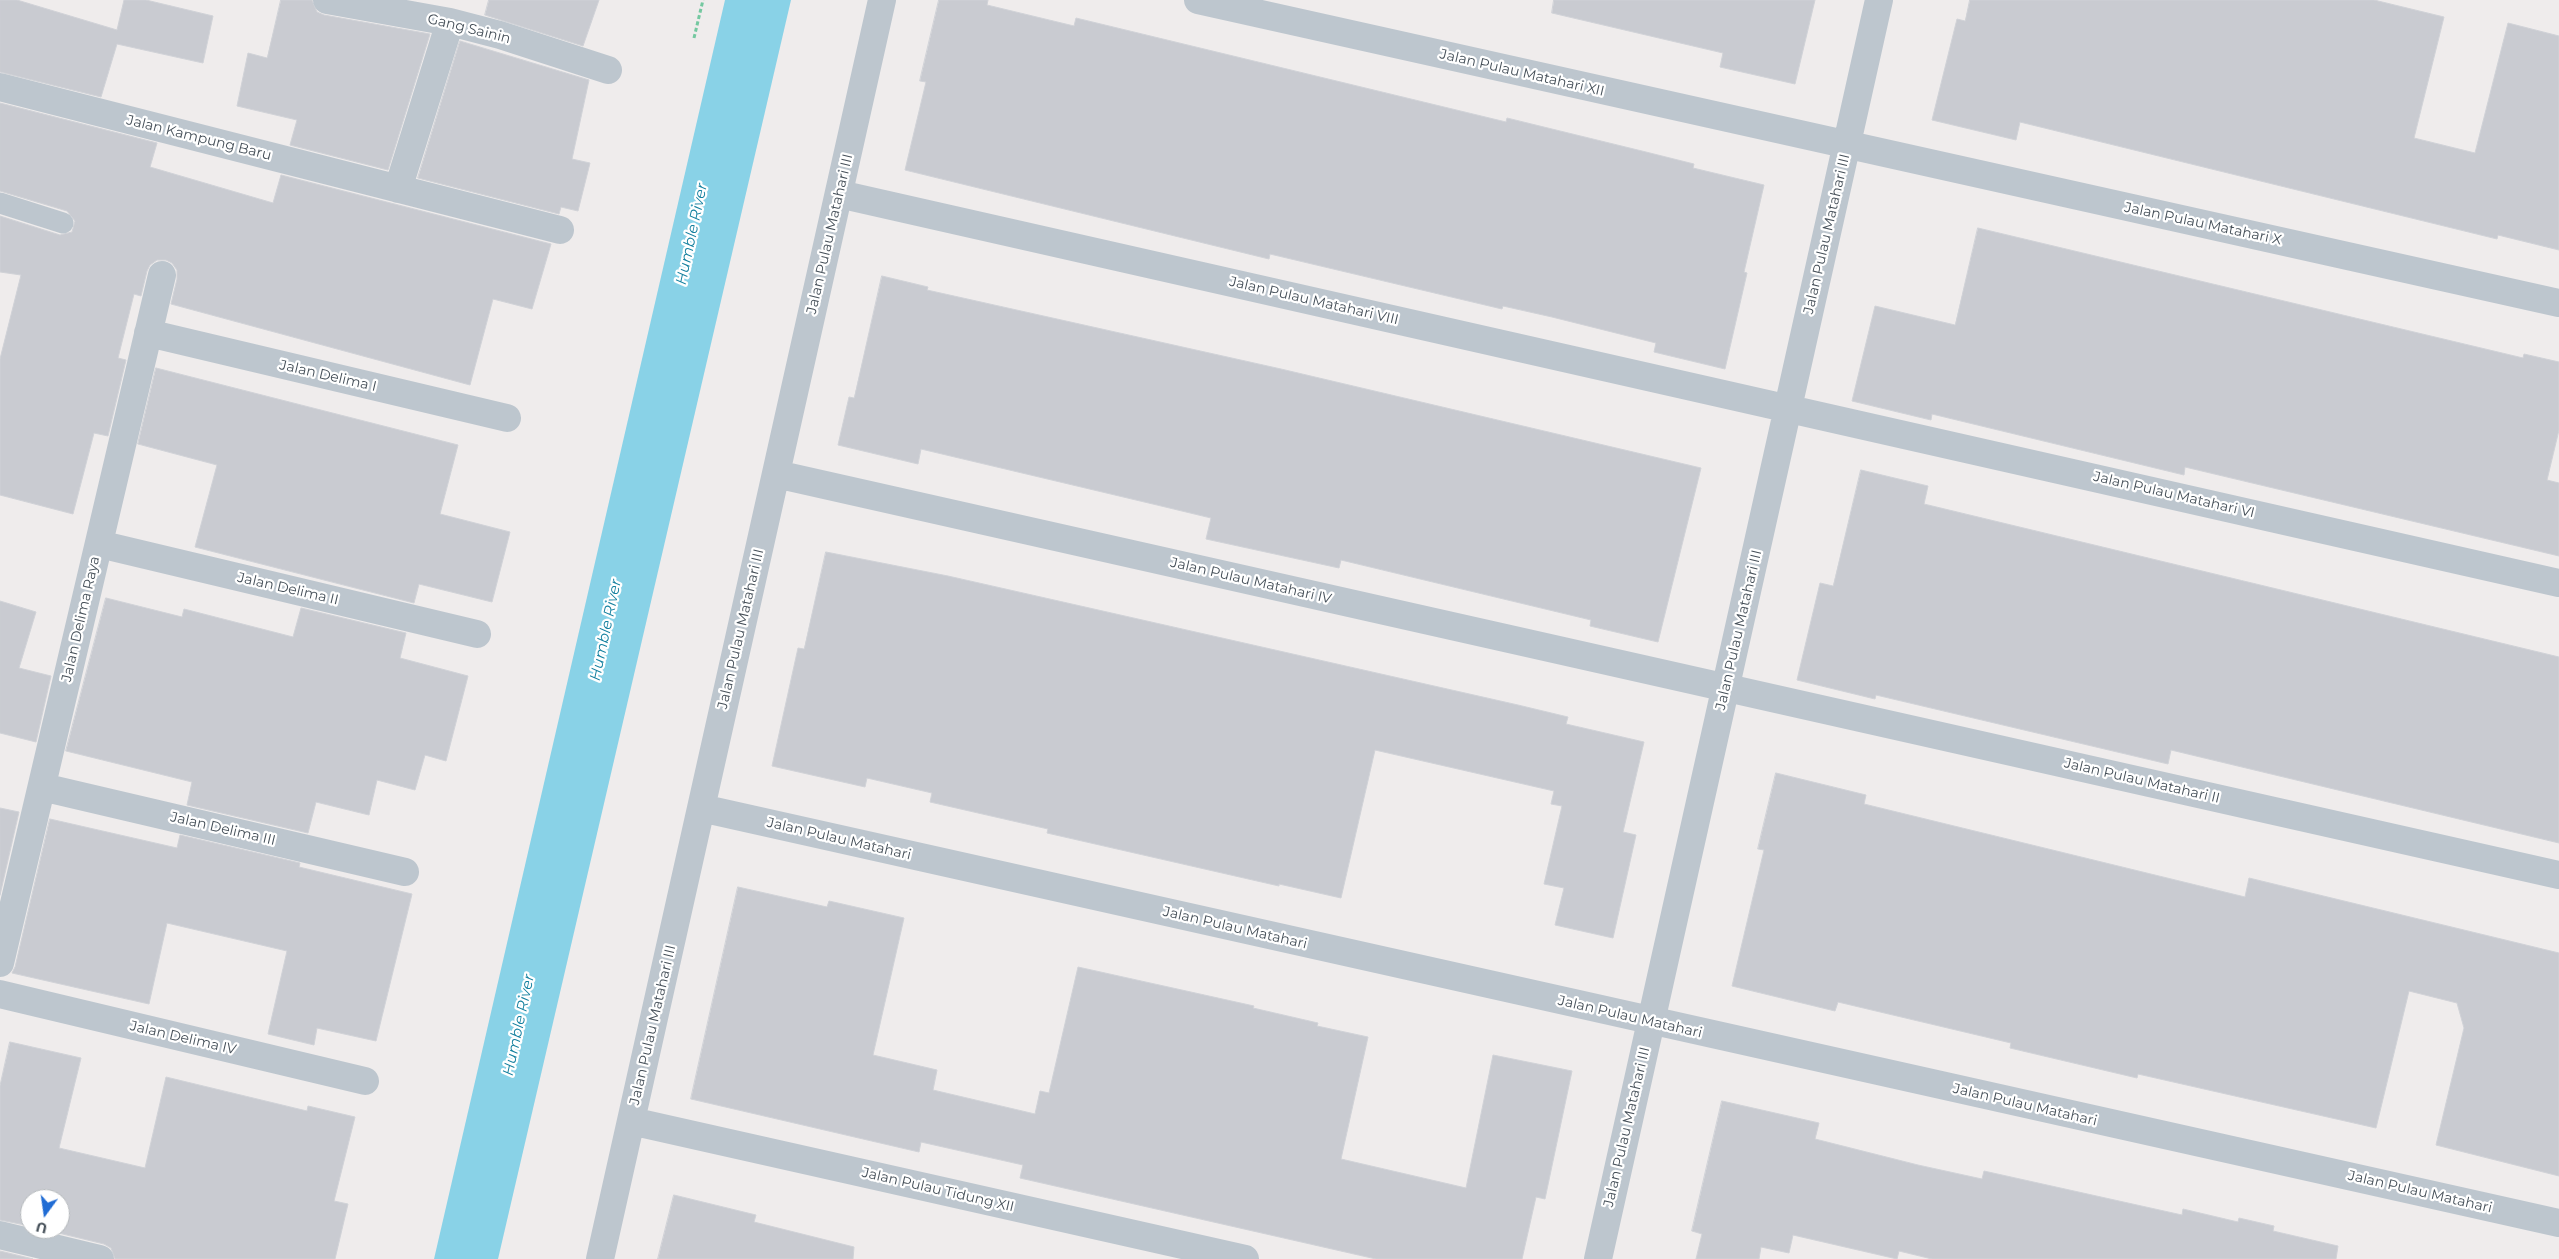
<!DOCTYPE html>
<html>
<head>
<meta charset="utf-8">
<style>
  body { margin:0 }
  #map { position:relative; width:2559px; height:1259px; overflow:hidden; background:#efecec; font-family:Montserrat,sans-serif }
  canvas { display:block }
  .north { position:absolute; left:20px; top:1189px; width:50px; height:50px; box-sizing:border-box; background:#fff; border:1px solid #b5b9bc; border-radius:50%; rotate:194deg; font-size:14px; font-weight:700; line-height:20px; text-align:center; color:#454f58 }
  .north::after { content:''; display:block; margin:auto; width:18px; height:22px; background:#206cd4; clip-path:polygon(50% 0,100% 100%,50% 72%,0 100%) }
</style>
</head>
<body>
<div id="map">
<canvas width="2559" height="1259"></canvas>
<div class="north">U</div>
</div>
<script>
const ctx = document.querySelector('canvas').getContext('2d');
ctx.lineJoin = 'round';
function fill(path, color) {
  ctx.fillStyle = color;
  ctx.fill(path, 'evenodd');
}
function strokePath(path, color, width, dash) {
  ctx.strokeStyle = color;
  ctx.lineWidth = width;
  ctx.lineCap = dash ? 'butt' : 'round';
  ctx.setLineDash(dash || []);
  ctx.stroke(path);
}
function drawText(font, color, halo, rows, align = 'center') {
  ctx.font = font + ' Montserrat,sans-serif';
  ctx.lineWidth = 4.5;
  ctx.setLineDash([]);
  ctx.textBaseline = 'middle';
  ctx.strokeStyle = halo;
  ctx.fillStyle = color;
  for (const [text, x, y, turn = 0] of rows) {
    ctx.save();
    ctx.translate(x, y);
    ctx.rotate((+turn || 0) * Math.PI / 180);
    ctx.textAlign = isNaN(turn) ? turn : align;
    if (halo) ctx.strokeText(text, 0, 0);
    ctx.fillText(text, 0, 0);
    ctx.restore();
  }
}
const water = new Path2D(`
  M 725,0 L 791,0 L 498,1259 L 434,1259 Z`);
const building = new Path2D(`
  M 0,0 L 17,0 L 117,30 L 124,0 L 146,0 L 213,16 L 203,63 L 117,44 L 101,97 L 0,72 Z
  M 281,0 L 312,0 L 317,12 L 324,15 L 430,34 L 388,170 L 290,145 L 297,120 L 237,106 L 248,53 L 267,58 Z
  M 489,0 L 599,0 L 583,46 L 485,15 Z
  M 939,0 L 988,0 L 987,5 L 1074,26 L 1076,18 L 1506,122 L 1507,118 L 1646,152 L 1694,164 L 1693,168 L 1764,185 L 1744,272 L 1747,273 L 1725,369 L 1654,352 L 1656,343 L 1552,317 L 1503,306 L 1502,309 L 1270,254 L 1269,259 L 905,170 L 926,82 L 920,81 Z
  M 1554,0 L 1815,0 L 1795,84 L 1720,67 L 1723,53 L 1552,13 Z
  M 1970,0 L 2374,0 L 2444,17 L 2414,138 L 2475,153 L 2508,23 L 2559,36 L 2559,250 L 2498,235 L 2497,239 L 2020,122 L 2016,140 L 1932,120 L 1957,19 L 1965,21 Z
  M 460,41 L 589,80 L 572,159 L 590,163 L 578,211 L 561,207 L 559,214 L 418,178 Z
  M 0,103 L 157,143 L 150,167 L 273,203 L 281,175 L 551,244 L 532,309 L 493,299 L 470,385 L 171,304 L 177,279 L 177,270 L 172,263 L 166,260 L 157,260 L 150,265 L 147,271 L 141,296 L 134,294 L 118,358 L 126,360 L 108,436 L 94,433 L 73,514 L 0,495 L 0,359 L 21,275 L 0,272 L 0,216 L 60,235 L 72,232 L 75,221 L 67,211 L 0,191 Z
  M 1978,228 L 2523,358 L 2524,354 L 2559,362 L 2559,430 L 2547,480 L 2559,483 L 2559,556 L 2185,467 L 2184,475 L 1932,414 L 1931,420 L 1852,401 L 1875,306 L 1955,325 Z
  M 882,276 L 928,287 L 927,290 L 1281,369 L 1701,468 L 1658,642 L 1590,626 L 1591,620 L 1341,560 L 1339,568 L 1206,539 L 1211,518 L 1157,505 L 921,449 L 918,464 L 838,445 L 849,397 L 854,398 Z
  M 156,368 L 458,445 L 440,514 L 510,532 L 492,602 L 419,584 L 414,603 L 195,547 L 217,465 L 138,444 Z
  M 1861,470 L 1928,486 L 1924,504 L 2559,657 L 2559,843 L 2171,750 L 2168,764 L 1876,695 L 1875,699 L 1797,680 L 1820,583 L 1833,586 Z
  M 826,552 L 948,576 L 1518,705 L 1568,717 L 1566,724 L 1644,742 L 1623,832 L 1636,835 L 1613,938 L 1555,925 L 1564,888 L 1544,884 L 1562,806 L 1551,804 L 1554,791 L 1375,750 L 1341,898 L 1279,884 L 1279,886 L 1047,833 L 1048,829 L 930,802 L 932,793 L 867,778 L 865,787 L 772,766 L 798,648 L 804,649 Z
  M 106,598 L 182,617 L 184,609 L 293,637 L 301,608 L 406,633 L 400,658 L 468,676 L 446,761 L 425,755 L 415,790 L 377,780 L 369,815 L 316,802 L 308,833 L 187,805 L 192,782 L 66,751 Z
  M 0,601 L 36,612 L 19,668 L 51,676 L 36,742 L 0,733 Z
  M 1776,773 L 1866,795 L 1864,804 L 2245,897 L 2249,878 L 2559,953 L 2559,1176 L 2436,1145 L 2464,1028 L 2457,1003 L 2409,991 L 2376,1128 L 2138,1074 L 2137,1078 L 2010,1048 L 2011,1043 L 1838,1002 L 1835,1011 L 1732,986 L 1764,850 L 1758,849 Z
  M 0,808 L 19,812 L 0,895 Z
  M 50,819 L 177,848 L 180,835 L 300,863 L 299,867 L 412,894 L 376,1041 L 317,1028 L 314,1045 L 268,1034 L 287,951 L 167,923 L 149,1004 L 12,973 L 15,967 Z
  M 738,887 L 827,907 L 829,901 L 904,918 L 873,1055 L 937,1070 L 933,1090 L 1035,1114 L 1040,1091 L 1049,1093 L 1078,967 L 1254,1006 L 1253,1008 L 1318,1023 L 1317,1026 L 1368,1037 L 1341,1159 L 1466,1188 L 1493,1055 L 1572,1071 L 1545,1199 L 1536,1197 L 1522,1259 L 1376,1259 L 1020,1178 L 1023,1165 L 921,1142 L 919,1152 L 691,1099 Z
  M 10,1042 L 81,1058 L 59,1148 L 145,1168 L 166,1077 L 307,1111 L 308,1106 L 355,1117 L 334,1201 L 348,1204 L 335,1259 L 115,1259 L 111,1248 L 104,1244 L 42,1229 L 60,1229 L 60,1199 L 30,1199 L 30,1226 L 0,1220 L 0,1086 Z
  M 1722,1101 L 1819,1123 L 1815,1139 L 1918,1165 L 1982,1179 L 1984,1171 L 2182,1215 L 2183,1209 L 2238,1222 L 2239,1218 L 2274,1226 L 2273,1231 L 2338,1246 L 2336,1259 L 1932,1259 L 1899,1251 L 1897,1259 L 1793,1235 L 1789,1253 L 1761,1247 L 1759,1259 L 1696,1259 L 1702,1234 L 1692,1231 Z
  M 674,1195 L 756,1215 L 754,1222 L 854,1247 L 853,1259 L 658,1259 Z
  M 0,1251 L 33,1259 L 0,1259 Z`);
const path = new Path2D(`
  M 694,38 L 703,0`);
const lane = new Path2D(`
  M 0,203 L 63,223`);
const street = new Path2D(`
  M 327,0 L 450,22 L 500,35 L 608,70
  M 1198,0 L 2559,303
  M 0,87 L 560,230
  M 398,189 L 450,22
  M 839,194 L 2559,583
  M 148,333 L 507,418
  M 776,474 L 2559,875
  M 99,544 L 477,634
  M 42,787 L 405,872
  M 701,808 L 2559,1223
  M 0,963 L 162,275
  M 0,994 L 365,1081
  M 631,1121 L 1245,1259
  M 0,1235 L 100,1259
  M 600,1259 L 882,0
  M 1598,1259 L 1879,0`);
const streetNames = [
  ["Gang Sainin",469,29,14],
  ["Jalan Pulau Matahari XII",1522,73,13],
  ["Jalan Kampung Baru",199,138,14],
  ["Jalan Pulau Matahari X",2203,224,12],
  ["Jalan Pulau Matahari III",830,234,-77],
  ["Jalan Pulau Matahari III",1827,234,-77],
  ["Jalan Pulau Matahari VIII",1314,301,13],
  ["Jalan Delima I",328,376,13],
  ["Jalan Pulau Matahari VI",2174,495,13],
  ["Jalan Pulau Matahari IV",1251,581,13],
  ["Jalan Delima II",288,589,13],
  ["Jalan Delima Raya",81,619,-77],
  ["Jalan Pulau Matahari III",741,629,-77],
  ["Jalan Pulau Matahari III",1739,630,-77],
  ["Jalan Pulau Matahari II",2142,781,13],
  ["Jalan Delima III",223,829,13],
  ["Jalan Pulau Matahari",839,839,13],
  ["Jalan Pulau Matahari",1235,928,13],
  ["Jalan Pulau Matahari",1630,1017,13],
  ["Jalan Pulau Matahari III",653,1025,-77],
  ["Jalan Delima IV",183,1038,13],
  ["Jalan Pulau Matahari",2025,1105,13],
  ["Jalan Pulau Matahari III",1627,1127,-77],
  ["Jalan Pulau Tidung XII",938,1190,13],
  ["Jalan Pulau Matahari",2420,1192,13]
];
const waterNames = [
  ["Humble River",692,234,-78],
  ["Humble River",606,630,-78],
  ["Humble River",519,1025,-78]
];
fill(water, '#89d2e7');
fill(building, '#c9cbd1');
strokePath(building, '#d0d2d7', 1);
strokePath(path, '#74c8a0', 3, [4, 2.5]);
strokePath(lane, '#bdc6ce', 21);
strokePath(street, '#bdc6ce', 28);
drawText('14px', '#454f58', '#fff', streetNames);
drawText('italic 15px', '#127f9e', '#fff', waterNames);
</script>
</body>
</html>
